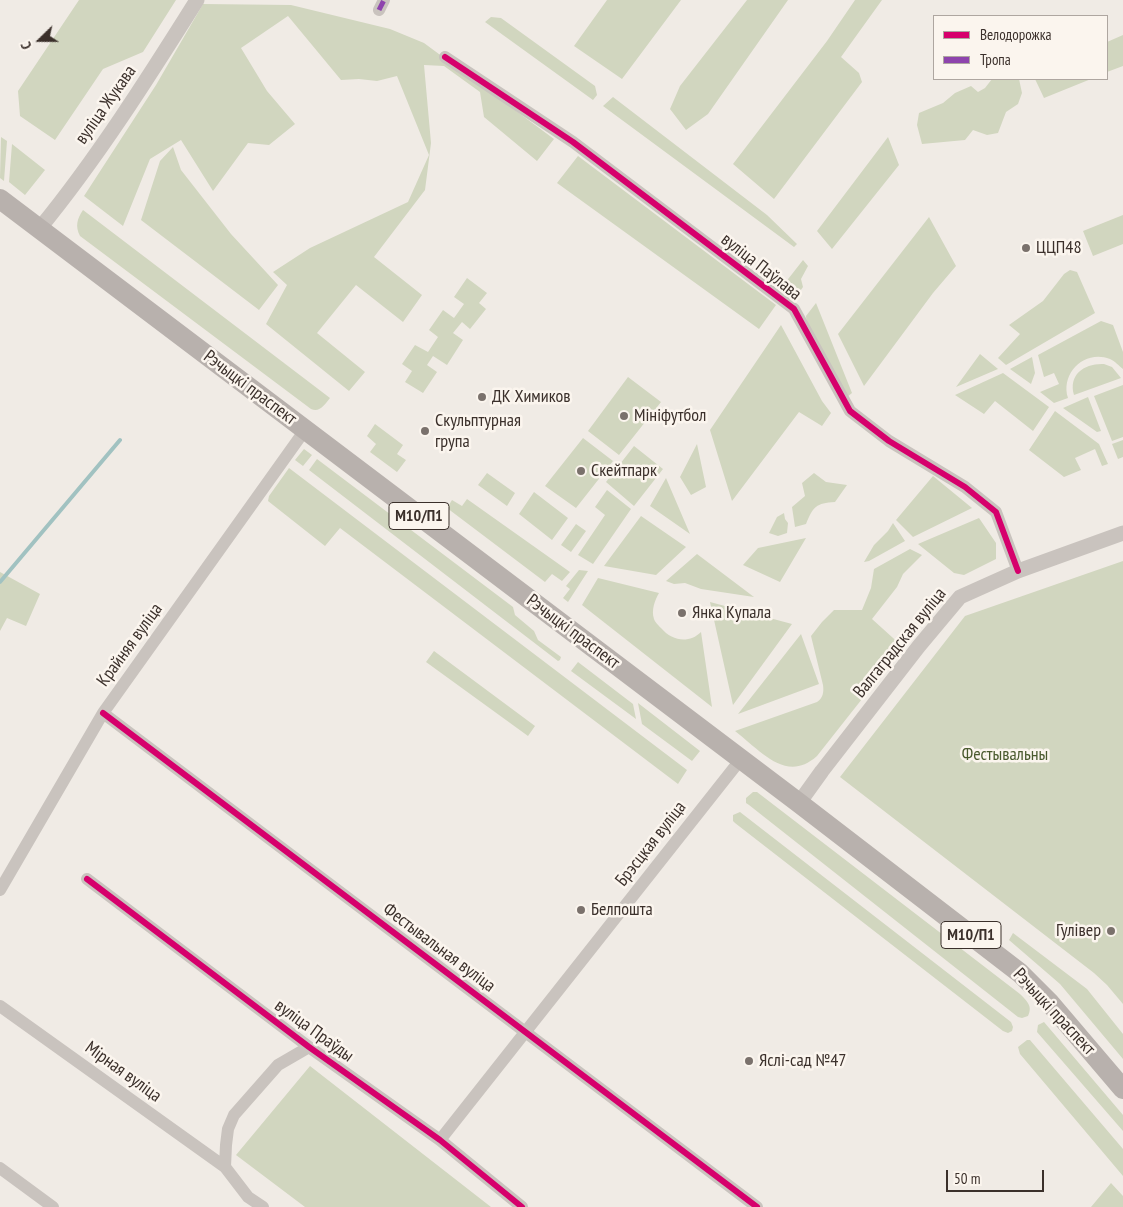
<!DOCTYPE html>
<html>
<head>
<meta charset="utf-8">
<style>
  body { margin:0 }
  #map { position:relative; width:1123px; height:1207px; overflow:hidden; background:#f0ebe5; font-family:"PT Sans Narrow",sans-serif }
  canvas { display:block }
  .legend { position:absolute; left:933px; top:15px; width:175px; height:65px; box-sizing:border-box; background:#fbf5ee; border:1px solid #aea6a0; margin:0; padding:6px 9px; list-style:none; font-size:15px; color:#3b302b }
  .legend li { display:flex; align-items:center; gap:10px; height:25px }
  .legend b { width:25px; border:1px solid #aea6a0 }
  .north { position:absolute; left:15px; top:15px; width:50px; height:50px; -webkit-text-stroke:4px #fbf5ee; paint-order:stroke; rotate:248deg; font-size:14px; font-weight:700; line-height:20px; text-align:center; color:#3b302b }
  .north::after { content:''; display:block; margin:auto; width:18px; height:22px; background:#3b302b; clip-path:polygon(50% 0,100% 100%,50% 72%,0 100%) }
  .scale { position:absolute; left:946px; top:1170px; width:98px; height:22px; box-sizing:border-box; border:2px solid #3b302b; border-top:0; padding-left:6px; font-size:15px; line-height:18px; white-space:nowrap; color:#3b302b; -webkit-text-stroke:4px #fbf5ee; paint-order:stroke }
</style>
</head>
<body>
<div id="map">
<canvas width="1123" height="1207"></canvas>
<ul class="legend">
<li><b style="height:6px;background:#d6006c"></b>Велодорожка</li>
<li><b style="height:6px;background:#8e44ad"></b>Тропа</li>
</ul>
<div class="north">С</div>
<div class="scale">50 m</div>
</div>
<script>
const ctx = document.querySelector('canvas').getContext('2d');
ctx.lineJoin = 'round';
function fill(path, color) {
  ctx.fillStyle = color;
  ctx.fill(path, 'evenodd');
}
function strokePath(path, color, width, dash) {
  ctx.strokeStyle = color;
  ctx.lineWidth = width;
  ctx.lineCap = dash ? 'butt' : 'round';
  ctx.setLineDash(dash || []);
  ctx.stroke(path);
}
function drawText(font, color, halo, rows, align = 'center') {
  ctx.font = font + ' "PT Sans Narrow",sans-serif';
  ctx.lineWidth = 5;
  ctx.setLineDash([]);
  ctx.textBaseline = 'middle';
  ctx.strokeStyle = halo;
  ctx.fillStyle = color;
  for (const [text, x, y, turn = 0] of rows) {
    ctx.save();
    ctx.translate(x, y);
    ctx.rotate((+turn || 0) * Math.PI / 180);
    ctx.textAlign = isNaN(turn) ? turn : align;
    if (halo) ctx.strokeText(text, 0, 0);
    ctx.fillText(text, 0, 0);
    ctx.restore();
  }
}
const green = new Path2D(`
  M 79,0 L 176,0 L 143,52 L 103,69 L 55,140 L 20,116 L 18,91 Z
  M 607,0 L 681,0 L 622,79 L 574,46 Z
  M 747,0 L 788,0 L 708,114 L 686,130 L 670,109 L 680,86 Z
  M 855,0 L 882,0 L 841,57 L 859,73 L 862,82 L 774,199 L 733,164 L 827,41 Z
  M 203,4 L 291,5 L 390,29 L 424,43 L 554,139 L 537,161 L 484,117 L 480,92 L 444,66 L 424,65 L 431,143 L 425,190 L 374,257 L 422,295 L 403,322 L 356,285 L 317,333 L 365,372 L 349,391 L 266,324 L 287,285 L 273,272 L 310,248 L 408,202 L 429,155 L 397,76 L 377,81 L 359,79 L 341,80 L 288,16 L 241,48 L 267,91 L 295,124 L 269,145 L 248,143 L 213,191 L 181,140 L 150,159 L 123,226 L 84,196 L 156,85 Z
  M 491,17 L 501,18 L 595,86 L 597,95 L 593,100 L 485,22 Z
  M 1123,35 L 1123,66 L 1107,72 L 1107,42 Z
  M 992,79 L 1019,79 L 1022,93 L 1018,104 L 1006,112 L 998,133 L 987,135 L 973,130 L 965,140 L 922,144 L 917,125 L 919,113 L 943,103 L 955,93 L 971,86 L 978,92 L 985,88 Z
  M 1035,79 L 1091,79 L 1044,98 Z
  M 613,97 L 767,215 L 797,244 L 794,247 L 603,106 Z
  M 1,137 L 7,141 L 4,181 L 0,178 Z
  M 888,137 L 899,165 L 832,249 L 817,231 Z
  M 12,144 L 45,170 L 25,195 L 9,182 Z
  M 173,147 L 181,170 L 231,234 L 278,285 L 259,310 L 141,220 L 160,161 Z
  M 578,156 L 776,305 L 759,329 L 557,183 Z
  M 83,210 L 330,398 C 325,404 320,413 311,409 L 80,236 C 75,226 77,219 83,210 Z
  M 1123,215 L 1123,244 L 1093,256 L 1083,231 Z
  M 929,217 L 956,266 L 933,293 L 864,386 L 838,334 Z
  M 803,260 L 808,266 L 801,279 L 803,287 L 798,294 L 785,283 Z
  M 1070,270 L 1077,272 L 1095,313 L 1006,365 L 998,358 L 1020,334 L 1009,325 L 1043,301 L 1064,274 Z
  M 467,278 L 487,293 L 479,303 L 486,309 L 470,329 L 462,322 L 453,333 L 463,340 L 447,365 L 433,356 L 427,365 L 437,372 L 423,393 L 405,382 L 412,371 L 402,364 L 415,345 L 428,352 L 438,337 L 429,330 L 443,310 L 454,318 L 464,304 L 454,297 Z
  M 816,303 L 852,393 L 847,397 L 807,326 L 806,316 Z
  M 1101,321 L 1113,325 L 1123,352 L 1123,369 C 1119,366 1115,361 1110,359 C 1085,349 1060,373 1068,398 L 1054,403 L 1040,392 L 1059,384 L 1054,373 L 1044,377 L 1038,355 Z
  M 781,325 L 822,401 L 831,413 L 822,426 L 799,412 L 732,501 L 710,430 Z
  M 980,354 L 998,369 L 956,387 Z
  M 1032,357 L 1035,373 L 1031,384 L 1010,369 Z
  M 1104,364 L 1112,367 L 1121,378 L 1074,395 C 1068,374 1085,363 1104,364 Z
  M 1003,373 L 1049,407 L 1033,431 L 995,401 L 984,414 L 955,395 Z
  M 628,377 L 661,402 L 619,455 L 588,431 Z
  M 1123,385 L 1123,437 L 1112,441 L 1094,396 Z
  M 1088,397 L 1101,431 L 1097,432 L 1063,408 Z
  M 1055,411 L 1099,444 L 1108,464 L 1102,466 L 1095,449 L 1075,458 L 1081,470 L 1064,477 L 1029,450 Z
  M 375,424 L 403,445 L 397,454 L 406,460 L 397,472 L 370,452 L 376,444 L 367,436 Z
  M 583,438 L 613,461 L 576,508 L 545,486 Z
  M 1123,440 L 1123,457 L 1118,459 L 1112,444 Z
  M 697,444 L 706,487 L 691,495 L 680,477 Z
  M 634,446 L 663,469 L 634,506 L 606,482 Z
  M 304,449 L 312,455 L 303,466 L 295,460 Z
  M 317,459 L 513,607 L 515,615 L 534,631 L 538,640 L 561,657 L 560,660 L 558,661 L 309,470 Z
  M 289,468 L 687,770 L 678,784 L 340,528 L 325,546 L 268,501 L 269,496 Z
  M 487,473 L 515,493 L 507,506 L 478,485 Z
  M 814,473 L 826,482 L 847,485 L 835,502 C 816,503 813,507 806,524 L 795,527 L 792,507 L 805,496 L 802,483 Z
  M 933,476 L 972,508 L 913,537 L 896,520 Z
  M 666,478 L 690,534 L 650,506 Z
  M 607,490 L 631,509 L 593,564 L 578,555 L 605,515 L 595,507 Z
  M 534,492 L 568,518 L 552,540 L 519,514 Z
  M 467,499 L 570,572 L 562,581 L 552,574 L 545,582 L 447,508 L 452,500 L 462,506 Z
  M 784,513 L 785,519 L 788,523 L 787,533 L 778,536 L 769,533 L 777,517 Z
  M 641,516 L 686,547 L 656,575 L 604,566 Z
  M 979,518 L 996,543 L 996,559 L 964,575 L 954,573 L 918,544 Z
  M 893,523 L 905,541 L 869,561 L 864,562 L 874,545 L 888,531 Z
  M 576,524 L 586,531 L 571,552 L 561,545 Z
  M 806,538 L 780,582 L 743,565 L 758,548 Z
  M 910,549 L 922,555 L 903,574 L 897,587 L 872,619 L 903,647 L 817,756 C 786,784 760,750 735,731 L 817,702 C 823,698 824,692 823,685 L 811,636 L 822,622 L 834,610 L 862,610 L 871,588 L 874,569 Z
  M 697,554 L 754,597 L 701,589 L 685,583 L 674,584 L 666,581 Z
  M 1123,561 L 1123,1004 L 1107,985 L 1094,973 L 840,777 L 965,616 Z
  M 579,570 L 588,571 L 568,602 L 563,598 L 570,589 L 566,586 Z
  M 0,572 L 40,594 L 26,626 L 7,618 L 0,631 Z
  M 598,578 L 659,593 C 655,600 651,610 654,619 C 655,622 659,626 661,628 C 672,641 689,644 701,632 L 712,707 L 582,605 Z
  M 710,602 L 792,624 L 733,705 Z
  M 801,634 L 819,684 L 738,714 Z
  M 434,651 L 535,726 L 528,736 L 426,662 Z
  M 578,662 L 633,704 L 636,719 L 571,671 Z
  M 638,703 L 700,751 L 692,761 L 642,724 Z
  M 753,792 L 757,792 L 1020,994 C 1027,1001 1033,1006 1028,1016 L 1022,1018 L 1018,1017 L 749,805 L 746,803 L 746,798 Z
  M 740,812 L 1011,1022 L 1013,1027 L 1012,1031 L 1008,1033 L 1003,1031 L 735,823 L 733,821 L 733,815 Z
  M 1013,933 L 1087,989 L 1123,1034 L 1123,1059 L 1060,984 L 1009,940 Z
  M 1044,1022 L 1123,1115 L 1123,1131 L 1037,1032 L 1038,1025 Z
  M 1027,1040 L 1030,1040 L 1123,1149 L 1123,1176 L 1020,1054 L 1018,1047 Z
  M 310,1066 L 491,1207 L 305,1207 L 236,1155 Z
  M 1111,1183 L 1123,1196 L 1123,1207 L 1091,1207 Z`);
const stream = new Path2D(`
  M 0,582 L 120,440`);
const minor = new Path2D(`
  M 379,10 L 384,0
  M 445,57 L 573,142 L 794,309 L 850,411 L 889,441 L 965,487 L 996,512 L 1018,571
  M 103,713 L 757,1207
  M 87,879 L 309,1047 L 440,1140 L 522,1207
  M 0,890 L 103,713 L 305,430
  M 0,1006 L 225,1167 L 248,1197 L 263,1207
  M 440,1140 L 741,759
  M 225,1167 L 226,1145 L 228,1129 L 234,1115 L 278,1065 L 309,1047
  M 0,1168 L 53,1207`);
const tertiary = new Path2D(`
  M 40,228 C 98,157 148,78 197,0
  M 799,803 L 822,771 L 919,646 L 960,597 L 1018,571 L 1123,533`);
const primary = new Path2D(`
  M 0,199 L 799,803 L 1020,973 L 1049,1002 L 1123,1089`);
const quiet = new Path2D(`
  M 379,10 L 384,0`);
const cycleway = new Path2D(`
  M 445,57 L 573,142 L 794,309 L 850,411 L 889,441 L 965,487 L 996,512 L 1018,571
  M 103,713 L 757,1207
  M 87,879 L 309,1047 L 440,1140 L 522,1207`);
const markers = [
  [1026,248,5,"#7a716c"],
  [482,397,5,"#7a716c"],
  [624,416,5,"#7a716c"],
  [425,431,5,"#7a716c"],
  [581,471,5,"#7a716c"],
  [682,613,5,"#7a716c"],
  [581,910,5,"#7a716c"],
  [1111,931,5,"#7a716c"],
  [749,1061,5,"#7a716c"]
];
const shields = [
  [419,516,60],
  [971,935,60]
];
const shieldNames = [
  ["М10/П1",419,516],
  ["М10/П1",971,935]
];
const streetNames = [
  ["вуліца Жукава",106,105,-55],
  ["вуліца Паўлава",761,267,38],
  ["Рэчыцкі праспект",250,388,37],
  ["Рэчыцкі праспект",573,632,37],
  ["Валгаградская вуліца",900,643,-51],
  ["Крайняя вуліца",130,645,-54],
  ["Брэсцкая вуліца",651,844,-52],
  ["Фестывальная вуліца",439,948,37],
  ["Рэчыцкі праспект",1054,1012,47],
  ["вуліца Праўды",314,1031,36],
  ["Мірная вуліца",123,1072,36]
];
const poiNames = [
  ["ЦЦП48",1036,248],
  ["ДК Химиков",492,397],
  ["Мініфутбол",634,416],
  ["Скульптурная",435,421],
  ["група",435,442],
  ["Скейтпарк",591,471],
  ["Янка Купала",692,613],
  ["Белпошта",591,910],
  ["Гулівер",1101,931,"right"],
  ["Яслі-сад №47",759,1061]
];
const parkNames = [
  ["Фестывальны",1005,755]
];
fill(green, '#d1d6bf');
strokePath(stream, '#a1c2c1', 4);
strokePath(minor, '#c9c3be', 12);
strokePath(tertiary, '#c9c3be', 15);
strokePath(primary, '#b8b1ad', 20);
strokePath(quiet, '#8e44ad', 5, [10, 5]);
strokePath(cycleway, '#d6006c', 6);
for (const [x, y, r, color] of markers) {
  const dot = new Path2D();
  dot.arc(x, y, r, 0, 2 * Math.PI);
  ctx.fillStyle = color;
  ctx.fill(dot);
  strokePath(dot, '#fbf5ee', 2);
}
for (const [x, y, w] of shields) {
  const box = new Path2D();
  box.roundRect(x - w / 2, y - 13.5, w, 27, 4);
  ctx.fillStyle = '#fbf5ee';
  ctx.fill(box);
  strokePath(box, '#3b302b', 1);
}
drawText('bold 16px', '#3b302b', null, shieldNames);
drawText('18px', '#3b302b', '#fbf5ee', streetNames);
drawText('18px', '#3b302b', '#fbf5ee', poiNames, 'left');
drawText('18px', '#4a5a2e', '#fbf5ee', parkNames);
</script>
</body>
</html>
